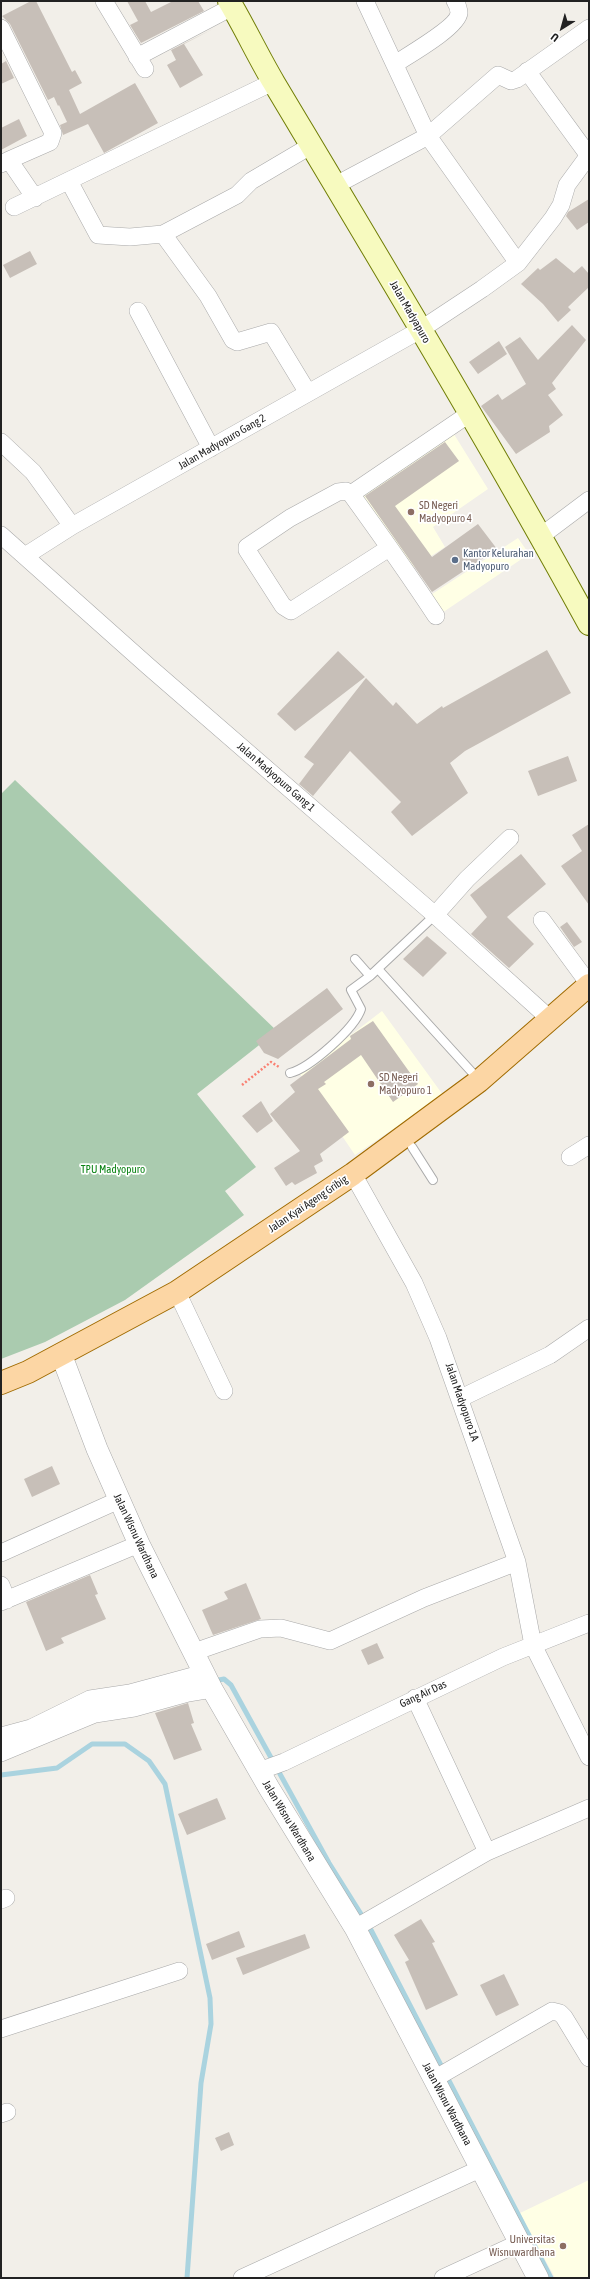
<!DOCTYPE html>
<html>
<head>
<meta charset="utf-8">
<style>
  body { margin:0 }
  #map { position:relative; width:590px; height:2279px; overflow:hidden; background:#f2efe9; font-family:"Asap Condensed",sans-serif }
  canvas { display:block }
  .frame { position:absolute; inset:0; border:2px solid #222; pointer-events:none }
  .north { position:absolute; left:542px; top:8px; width:40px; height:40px; -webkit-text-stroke:3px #fff; paint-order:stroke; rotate:217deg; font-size:11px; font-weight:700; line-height:16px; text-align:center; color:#222 }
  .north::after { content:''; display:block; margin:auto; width:14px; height:18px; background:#222; clip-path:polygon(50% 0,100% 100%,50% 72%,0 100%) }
</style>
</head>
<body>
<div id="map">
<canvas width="590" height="2279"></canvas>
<div class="frame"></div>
<div class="north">U</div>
</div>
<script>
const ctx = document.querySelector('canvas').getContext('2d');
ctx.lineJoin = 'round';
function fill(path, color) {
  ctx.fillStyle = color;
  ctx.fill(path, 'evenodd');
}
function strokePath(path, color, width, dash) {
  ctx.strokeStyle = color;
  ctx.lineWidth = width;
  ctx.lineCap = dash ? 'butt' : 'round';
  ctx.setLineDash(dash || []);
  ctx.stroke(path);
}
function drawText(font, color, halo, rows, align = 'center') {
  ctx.font = font + ' "Asap Condensed",sans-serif';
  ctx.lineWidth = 3.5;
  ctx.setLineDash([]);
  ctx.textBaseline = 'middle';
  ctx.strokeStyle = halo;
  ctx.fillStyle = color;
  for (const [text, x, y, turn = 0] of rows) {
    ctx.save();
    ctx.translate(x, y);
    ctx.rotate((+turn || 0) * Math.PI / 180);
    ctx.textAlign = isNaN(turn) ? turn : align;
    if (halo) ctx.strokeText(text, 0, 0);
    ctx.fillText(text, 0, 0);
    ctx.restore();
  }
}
const education = new Path2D(`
  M 452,431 L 488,489 L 433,527 L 445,547 L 408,571 L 356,497 Z
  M 518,538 L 529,554 L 439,615 L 426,598 Z
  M 382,1011 L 443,1095 L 355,1155 L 300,1074 Z
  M 589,2180 L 589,2278 L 555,2278 L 520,2213 Z`);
const cemetery = new Path2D(`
  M 15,780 L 277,1031 L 197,1094 L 256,1167 L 225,1191 L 244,1215 L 125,1300 L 45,1342 L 1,1359 L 1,794 Z`);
const stream = new Path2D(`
  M 214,1681 L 224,1679 L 231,1685 L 329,1863 L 361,1914
  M 1,1775 L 57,1768 L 92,1744 L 125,1744 L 149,1761 L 165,1784 L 210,1998 L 211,2024 L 201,2083 L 187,2278
  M 371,1930 L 551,2278`);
const building = new Path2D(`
  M 31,1 L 36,1 L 72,72 L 75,70 L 82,83 L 69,90 L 80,114 L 135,83 L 158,123 L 104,153 L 88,124 L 63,135 L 60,125 L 67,122 L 59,105 L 58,106 L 54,97 L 48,100 L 10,24 L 2,16 Z
  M 127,1 L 145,1 L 151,12 L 173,1 L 198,1 L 204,11 L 141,43 L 130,25 L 138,21 Z
  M 213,29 L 184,44 L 203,75 L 180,88 L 167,65 L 176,60 L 171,50 Z
  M 6,61 L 14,78 L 1,84 L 1,64 Z
  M 19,119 L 27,136 L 1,150 L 1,128 Z
  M 589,199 L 589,222 L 577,230 L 566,216 L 568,212 Z
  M 30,251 L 37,264 L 10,278 L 3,265 Z
  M 556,258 L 574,273 L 582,266 L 589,274 L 589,287 L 568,307 L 571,310 L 558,322 L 543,304 L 521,284 L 538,268 L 540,270 Z
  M 572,325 L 586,340 L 552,383 L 556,389 L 548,395 L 563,415 L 549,426 L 550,432 L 516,454 L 481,406 L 498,394 L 502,400 L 526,384 L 505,347 L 520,337 L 538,360 Z
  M 499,341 L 507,354 L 478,374 L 469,362 Z
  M 445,442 L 459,461 L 395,506 L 432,557 L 478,524 L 497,549 L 432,592 L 365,496 Z
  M 547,650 L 571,693 L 465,751 L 450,763 L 468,793 L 412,836 L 391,812 L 401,802 L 350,751 L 313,796 L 299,784 L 314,764 L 304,757 L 366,678 L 393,706 L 396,702 L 417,724 L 442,706 L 443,708 Z
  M 338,651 L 365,677 L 295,731 L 277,714 Z
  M 568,756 L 577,781 L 538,796 L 528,771 Z
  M 589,824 L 589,905 L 561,866 L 582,851 L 572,835 Z
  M 521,854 L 546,884 L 507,917 L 534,944 L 509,968 L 471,934 L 487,917 L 470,895 Z
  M 567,922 L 582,942 L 574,947 L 560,927 Z
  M 427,936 L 447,953 L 423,977 L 403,959 Z
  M 327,988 L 343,1009 L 278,1059 L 264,1053 L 256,1041 Z
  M 373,1021 L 418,1084 L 393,1102 L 361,1055 L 324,1082 L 326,1084 L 318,1089 L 349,1132 L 320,1154 L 323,1161 L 314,1166 L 317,1173 L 295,1185 L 292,1182 L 286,1186 L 274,1168 L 300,1151 L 270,1114 L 295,1092 L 290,1085 L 351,1039 L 350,1036 Z
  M 261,1101 L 273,1121 L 257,1133 L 242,1116 Z
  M 52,1466 L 60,1484 L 32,1497 L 24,1479 Z
  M 90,1575 L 98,1594 L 95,1595 L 106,1619 L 61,1638 L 64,1643 L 46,1651 L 26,1602 Z
  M 246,1583 L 261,1619 L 213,1635 L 202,1610 L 228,1599 L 224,1592 Z
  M 377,1643 L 384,1658 L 368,1665 L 361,1650 Z
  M 188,1703 L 194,1723 L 191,1724 L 202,1750 L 174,1760 L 155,1713 Z
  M 217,1798 L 226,1819 L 187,1835 L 178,1814 Z
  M 421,1919 L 435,1942 L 432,1943 L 458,1995 L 426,2010 L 405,1962 L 409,1960 L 394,1935 Z
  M 239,1931 L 245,1947 L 212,1960 L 206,1944 Z
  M 305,1934 L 310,1948 L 243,1975 L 236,1958 Z
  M 504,1974 L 519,2005 L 496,2016 L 480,1985 Z
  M 229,2132 L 234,2145 L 221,2151 L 215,2138 Z`);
const path = new Path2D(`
  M 242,1085 L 271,1062 L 279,1067`);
const service = new Path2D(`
  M 355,959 L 370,976
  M 378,969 L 479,1080
  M 290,1073 C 310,1068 355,1028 361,1009 L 351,990 L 370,976 L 435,915
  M 412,1147 L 433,1180`);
const minor = new Path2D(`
  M 104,1 L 145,69
  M 365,1 L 428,136 L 518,263
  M 1,28 L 53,133 L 50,142 L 9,160
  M 137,57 L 232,7
  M 395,64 C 407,56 458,27 459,13 C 459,10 457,4 455,1
  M 527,71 L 589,156
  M 1,164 L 9,160 L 35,198
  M 69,181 L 98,235 L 130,237 L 163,234 L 237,195 L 251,181 L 312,145
  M 336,185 L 428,136 L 498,75 L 511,81 L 517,79 L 589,28
  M 14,207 L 273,82
  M 163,234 L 208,296 L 233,340 L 237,342 L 271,332 L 308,393
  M 138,311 L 211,448
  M 1,442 L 33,472 L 72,526
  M 351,494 L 469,414
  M 1,535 L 148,666 L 435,915 L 550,1019
  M 541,536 L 589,500
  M 389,548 L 291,611 L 283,606 L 247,550 L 247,547 L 290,518 L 338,492 L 346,491 L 351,494 C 380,534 409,575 436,616
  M 25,556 L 72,526 L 420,330 L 482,289 L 518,263 L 553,218 L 561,205 L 567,185 L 589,155
  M 435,915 L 467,879 L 510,838
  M 542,920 L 589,984
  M 570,1157 L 589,1145
  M 353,1174 L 414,1283 L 438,1338 L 517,1562 L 533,1645 L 589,1757
  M 177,1292 L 224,1391
  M 461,1398 L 550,1355 L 589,1328
  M 1,1553 L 119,1500
  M 1,1585 L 7,1600
  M 1,1602 L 139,1544
  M 194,1652 L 260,1629 L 281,1628 L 330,1641 L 424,1598 L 517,1562
  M 415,1698 L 487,1852
  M 1,1736 L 31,1728 L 90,1699 L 130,1693 L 204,1673
  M 1,1753 L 95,1714 L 134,1708 L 188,1693 L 212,1689
  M 259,1771 L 284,1762 L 503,1657 L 589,1623
  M 1,1900 L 6,1898
  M 355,1928 L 487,1852 L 589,1808
  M 1,2029 L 179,1971
  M 434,2079 L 552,2011 L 560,2013 L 564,2017 L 589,2058
  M 1,2114 L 7,2112
  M 242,2278 L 482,2168
  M 443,2278 L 521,2242`);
const tertiary = new Path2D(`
  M 61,1354 L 97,1449 L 139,1544 L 212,1689 L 269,1788 L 355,1928 L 538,2278`);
const secondary = new Path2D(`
  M 229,1 C 245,28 258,56 274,83 C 381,262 489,441 589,624`);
const primary = new Path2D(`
  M 1,1383 L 28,1372 L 177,1292 L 353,1174 L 479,1081 L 589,985`);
const markers = [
  [411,512,4,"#8d6e63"],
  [455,560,4,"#5c6f8a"],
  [371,1084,4,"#8d6e63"],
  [563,2246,4,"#8d6e63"]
];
const streetNames = [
  ["Jalan Madyapuro",410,312,60],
  ["Jalan Madyopuro Gang 2",222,442,-30],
  ["Jalan Madyopuro Gang 1",276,777,41],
  ["Jalan Kyai Ageng Gribig",308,1204,-34],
  ["Jalan Madyopuro 1A",462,1402,71],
  ["Jalan Wisnu Wardhana",136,1536,65],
  ["Gang Air Das",423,1694,-25],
  ["Jalan Wisnu Wardhana",289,1821,59],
  ["Jalan Wisnu Wardhana",447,2104,62]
];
const educationNames = [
  ["SD Negeri",419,506],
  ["Madyopuro 4",419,519],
  ["SD Negeri",379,1078],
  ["Madyopuro 1",379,1091],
  ["Universitas",555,2240,"right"],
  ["Wisnuwardhana",555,2253,"right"]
];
const serviceNames = [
  ["Kantor Kelurahan",463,554],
  ["Madyopuro",463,567]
];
const parkNames = [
  ["TPU Madyopuro",113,1170]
];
fill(education, '#ffffe5');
fill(cemetery, '#aacbaf');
strokePath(stream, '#aad3df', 5);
fill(building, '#c7bfb8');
strokePath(service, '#a9a9a9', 10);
strokePath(minor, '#a9a9a9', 18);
strokePath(tertiary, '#a9a9a9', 22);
strokePath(secondary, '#707d05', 24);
strokePath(primary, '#a06b00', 24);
strokePath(path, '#fa8072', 2.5, [2, 2]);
strokePath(service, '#fff', 8);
strokePath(minor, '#fff', 17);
strokePath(tertiary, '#fff', 21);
strokePath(secondary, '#f7fabf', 22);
strokePath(primary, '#fcd6a4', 22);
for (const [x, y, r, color] of markers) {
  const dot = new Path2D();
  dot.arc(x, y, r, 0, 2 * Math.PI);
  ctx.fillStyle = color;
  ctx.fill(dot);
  strokePath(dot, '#fff', 1.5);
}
drawText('11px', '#222', '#fff', streetNames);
drawText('11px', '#785e54', '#fff', educationNames, 'left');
drawText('11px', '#4e5e75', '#fff', serviceNames, 'left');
drawText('11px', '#0c8416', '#fff', parkNames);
</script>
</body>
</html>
